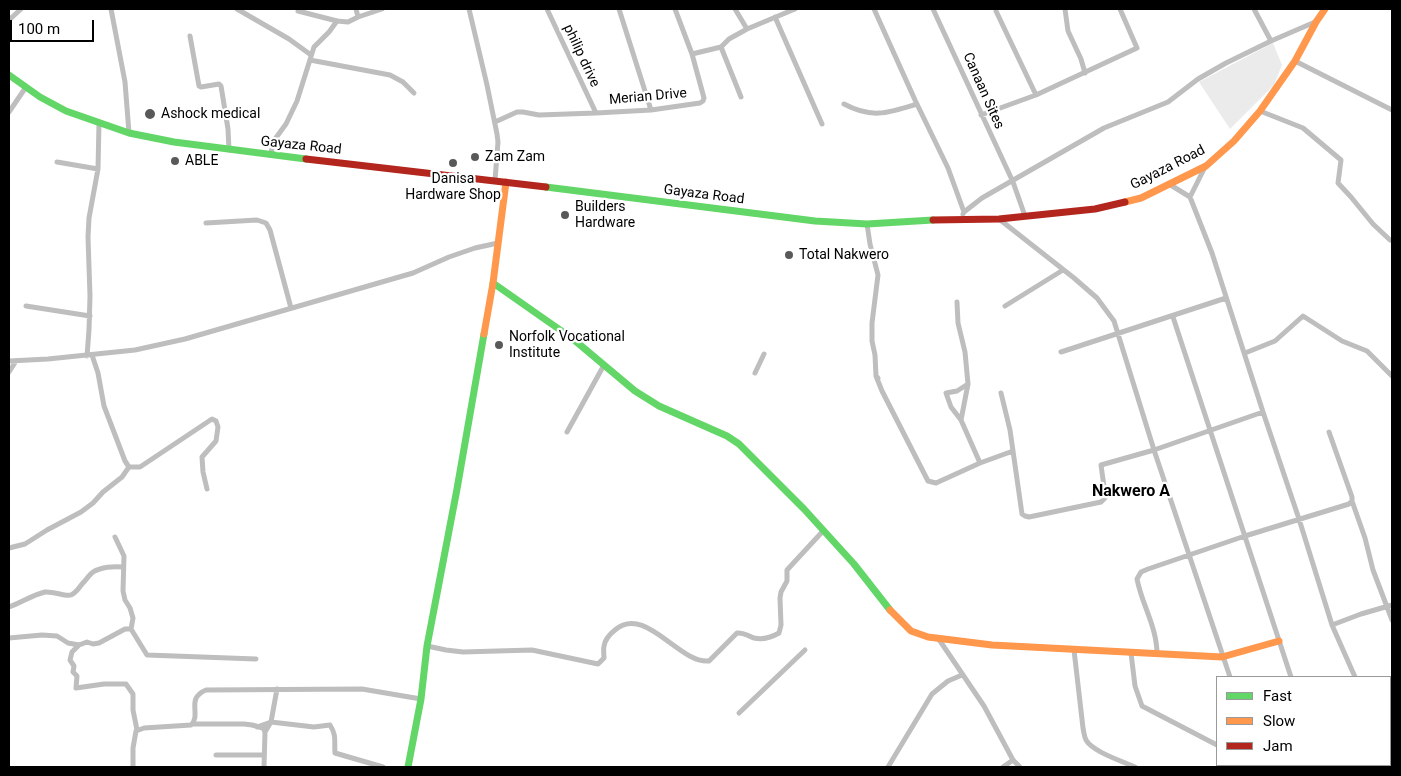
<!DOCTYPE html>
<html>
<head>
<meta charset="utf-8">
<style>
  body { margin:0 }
  #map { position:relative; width:1401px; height:776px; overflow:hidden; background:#fff; font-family:Roboto,sans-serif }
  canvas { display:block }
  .frame { position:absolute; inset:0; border:10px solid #000; pointer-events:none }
  .legend { position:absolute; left:1216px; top:676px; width:175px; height:90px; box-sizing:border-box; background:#fff; border:1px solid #999; margin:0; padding:6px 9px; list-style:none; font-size:15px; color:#000 }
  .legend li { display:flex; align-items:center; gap:10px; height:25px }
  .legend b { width:25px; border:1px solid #999 }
  .scale { position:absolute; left:10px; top:20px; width:84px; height:22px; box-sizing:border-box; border:2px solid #000; border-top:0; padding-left:6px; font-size:15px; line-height:18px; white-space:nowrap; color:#000; -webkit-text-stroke:4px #fff; paint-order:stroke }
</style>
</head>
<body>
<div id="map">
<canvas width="1401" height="776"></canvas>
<div class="frame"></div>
<ul class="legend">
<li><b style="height:6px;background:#63d668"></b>Fast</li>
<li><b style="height:6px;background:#ff974d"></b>Slow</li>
<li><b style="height:6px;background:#b3261e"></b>Jam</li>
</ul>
<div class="scale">100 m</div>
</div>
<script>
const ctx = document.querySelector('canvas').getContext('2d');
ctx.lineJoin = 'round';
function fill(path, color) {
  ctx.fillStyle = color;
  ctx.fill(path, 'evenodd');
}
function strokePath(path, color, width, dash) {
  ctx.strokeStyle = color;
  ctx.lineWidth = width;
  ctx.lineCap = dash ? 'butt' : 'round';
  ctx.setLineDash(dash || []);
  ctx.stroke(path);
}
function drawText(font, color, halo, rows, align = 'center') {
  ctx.font = font + ' Roboto,sans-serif';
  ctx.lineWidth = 4.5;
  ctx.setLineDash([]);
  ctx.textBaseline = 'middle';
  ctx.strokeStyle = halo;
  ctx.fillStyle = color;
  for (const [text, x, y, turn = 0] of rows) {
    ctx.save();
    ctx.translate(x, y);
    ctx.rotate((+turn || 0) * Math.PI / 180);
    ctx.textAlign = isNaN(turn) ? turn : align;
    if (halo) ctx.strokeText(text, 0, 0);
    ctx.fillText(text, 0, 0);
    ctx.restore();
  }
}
const green = new Path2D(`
  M 1273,43 L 1282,65 L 1274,85 L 1230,129 L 1199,82 Z`);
const street = new Path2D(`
  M 111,9 L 125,82 L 129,133
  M 237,9 L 289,39 L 311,55
  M 356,9 L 358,17
  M 469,9 L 487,85 L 497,134 L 498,142 L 495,180
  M 547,9 L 596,113
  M 619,9 L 651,110
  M 675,9 L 692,54
  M 735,9 L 747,29
  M 874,9 L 915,100 L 948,168 L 964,212 L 963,214
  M 933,9 L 1013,182 L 1025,216
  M 1065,9 L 1068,31 L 1081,59 L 1085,73
  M 1254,9 L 1271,41
  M 298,11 L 337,21 L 348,22 L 358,17 L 382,9
  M 996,11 L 1036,95
  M 775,17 L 822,124
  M 9,20 L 21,9
  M 190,36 L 199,86 L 201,87 L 219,84 L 221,86 L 228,129 L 229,150
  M 721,47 L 741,97
  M 310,60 L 390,75 L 403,82 L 414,93
  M 1295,61 L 1392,110
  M 844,104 C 872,119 888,113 917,104
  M 1260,111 L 1303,128 L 1341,160 L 1338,183 L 1351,197 L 1373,224 L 1390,240
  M 9,112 L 26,87
  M 981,115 L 1036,95 L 1137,48 L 1120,9
  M 495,122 L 517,112 L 523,112 L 539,115 L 596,113 L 651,110 L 700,103 L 703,101 L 704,98 L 692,54 L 721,47 L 729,39 L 747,29 L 795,9
  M 270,155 L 275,139 L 286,124 L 297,101 L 314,47 L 329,32 L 337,21
  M 57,162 L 98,169
  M 1169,184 L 1190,197 L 1212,253 L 1263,412 L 1299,519 L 1332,625 L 1355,677
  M 1190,197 L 1205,167
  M 964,212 L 982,198 L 1104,128 L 1168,102 L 1198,79 L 1226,63 L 1271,41 L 1315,22
  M 999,219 L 1074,278 L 1097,298 L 1114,321 L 1154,450 L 1230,677
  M 206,223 L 257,220 L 266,223 L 270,230 L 291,308
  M 867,224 L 870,244 L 878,275 L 872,323 L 872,341 L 875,355 L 876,376 L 878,378
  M 957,302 L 958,323 L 965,352 L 968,384 L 961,420 L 980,463
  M 26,306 L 90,316
  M 1005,306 L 1063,270
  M 1173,317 L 1291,677
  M 1061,352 L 1226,298
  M 1245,353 L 1275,341 L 1303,316 L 1342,341 L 1367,351 L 1392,376
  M 92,355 L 98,373 L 104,406 L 125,461 L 129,467 L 140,467 L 212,419 L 216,421 L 218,427 L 216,441 L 202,457 L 203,472 L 207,489
  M 87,356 L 89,330 L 90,296 L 88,237 L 89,218 L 98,169 L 99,123
  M 9,361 L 48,359 L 135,350 L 185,339 L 413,273 L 449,257 L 475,248 L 498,243
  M 9,372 L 16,361
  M 755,373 L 764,354
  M 876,376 L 882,391 L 928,481 L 936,483 L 980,463 L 1013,451
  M 1001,393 L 1010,430 L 1022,514 L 1025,516 L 1029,517 L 1101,502 L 1105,498 L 1105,494 L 1101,465 L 1154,450 L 1263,412
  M 961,420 L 951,407 L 946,393 L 957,391 L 968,384
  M 567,432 L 604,365
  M 1329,432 L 1352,497 L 1352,501 L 1365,538 L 1373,570 L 1392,620
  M 9,548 L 25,544 L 47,530 L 81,512 L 93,503 L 103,492 L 122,477 L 129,467
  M 9,607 C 21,603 32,595 45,592 C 53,591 66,597 71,595 C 76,593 79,588 82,584 C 86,580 89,575 93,572 C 101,567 114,566 123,567
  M 1332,625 L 1361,614 L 1392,605
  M 131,629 L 147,655 L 256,659
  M 9,638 L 42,635 L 57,636 L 68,643 L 79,645 L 87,642 L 93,644 L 99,643 L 125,629 L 131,629 L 133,618 L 130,608 L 125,600 L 123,591 L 124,556 L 115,537
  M 938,638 L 984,706 L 1013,760 L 1020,767
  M 79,645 L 72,652 L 70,660 L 74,666 L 73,672 L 77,676 L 76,688 L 104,684 L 126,684 L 133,694 L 133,710 L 137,730
  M 427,646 L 446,650 L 463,652 L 532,650 L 598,664 L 604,658 C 604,654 603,650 604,646 C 605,640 610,634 615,630 C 645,604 679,664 709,661 L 737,633 C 744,632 747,636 754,638 C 762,640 772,637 779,633 L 781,625 L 780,598 L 781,592 L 787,581 L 787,570 L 823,531
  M 1074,650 L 1083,728 C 1084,733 1084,736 1086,740 C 1093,752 1122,761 1135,767
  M 1131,653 L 1135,686 L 1142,706 L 1217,745
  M 1157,654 C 1157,627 1142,605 1137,579 L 1141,572 L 1148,569 L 1245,536 L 1349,504 L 1352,501
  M 739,713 L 805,650
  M 193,724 L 244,724 L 252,725 L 263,728 L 265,732 L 264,767
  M 257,727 L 271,722 L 314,727 L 330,725 C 337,736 334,741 335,753 L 383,767
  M 265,732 L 271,722 L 277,689
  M 1390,741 L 1392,740
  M 216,755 L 263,755
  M 1390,756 L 1392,761
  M 1261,765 L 1262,767
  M 1319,765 L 1320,767
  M 133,767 L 133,748 L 136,731 L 144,728 L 191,725 C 202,714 185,699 206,690 L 362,689 L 421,699
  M 888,767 L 932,694 L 948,681 L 962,675
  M 1003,767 L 1013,760
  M 1332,767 L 1338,765`);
const fast = new Path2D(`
  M 9,75 L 40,97 L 66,111 L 129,133 L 174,142 L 306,159
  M 546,187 L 815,221 L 867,224 L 933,220
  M 493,283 L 573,339 L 635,391 L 659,406 L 727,436 L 739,444 L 804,509 L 854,564 L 890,610
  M 408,767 L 421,699 L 427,646 L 457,489 L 484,334`);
const slow = new Path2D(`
  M 1125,202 L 1141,198 L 1206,166 L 1234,141 L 1260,111 L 1295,61 L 1316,22 L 1325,9
  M 484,334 L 493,283 L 506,182
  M 890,610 L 911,631 L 928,637 L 992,645 L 1222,657 L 1279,641`);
const jam = new Path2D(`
  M 306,159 L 546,187
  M 933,220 L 999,219 L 1095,209 L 1125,202`);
const markers = [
  [150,114,6,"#595959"],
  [475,157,5,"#595959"],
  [175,161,5,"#595959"],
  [453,163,5,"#595959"],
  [565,215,5,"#595959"],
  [789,255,5,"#595959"],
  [499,345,5,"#595959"]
];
const streetNames = [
  ["philip drive",581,56,65],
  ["Canaan Sites",983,91,66],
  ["Merian Drive",648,97,-5],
  ["Gayaza Road",301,146,6],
  ["Gayaza Road",1168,168,-27],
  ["Gayaza Road",704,195,7]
];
const poiNames = [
  ["Ashock medical",161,114],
  ["Zam Zam",485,157],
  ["ABLE",185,161],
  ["Danisa",453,179,"center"],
  ["Hardware Shop",453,195,"center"],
  ["Builders",575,207],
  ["Hardware",575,223],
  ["Total Nakwero",799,255],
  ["Norfolk Vocational",509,337],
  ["Institute",509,353]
];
const quarterNames = [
  ["Nakwero A",1131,492]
];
fill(green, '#ebebeb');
strokePath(street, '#bebebe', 5);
strokePath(fast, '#63d668', 7);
strokePath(slow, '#ff974d', 7);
strokePath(jam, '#b3261e', 7);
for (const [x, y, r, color] of markers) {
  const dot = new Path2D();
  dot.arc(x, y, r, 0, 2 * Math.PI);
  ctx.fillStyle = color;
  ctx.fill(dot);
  strokePath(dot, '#fff', 2);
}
drawText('14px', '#000', '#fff', streetNames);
drawText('14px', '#000', '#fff', poiNames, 'left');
drawText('bold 16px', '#000', '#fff', quarterNames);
</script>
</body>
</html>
